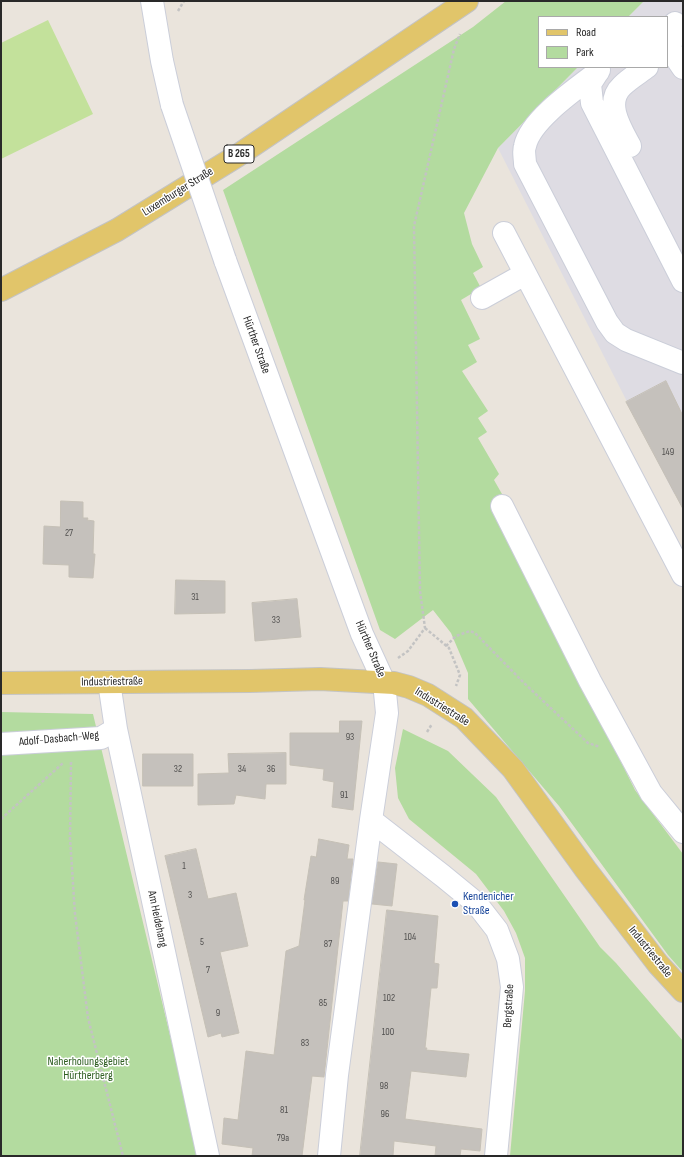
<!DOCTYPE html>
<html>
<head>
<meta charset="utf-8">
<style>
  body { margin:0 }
  #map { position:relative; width:684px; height:1157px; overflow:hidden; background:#eae4dc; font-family:"Sofia Sans Condensed",sans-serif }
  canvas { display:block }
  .frame { position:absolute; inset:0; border:2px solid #292929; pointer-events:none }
  .legend { position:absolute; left:538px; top:16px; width:130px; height:52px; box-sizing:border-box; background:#fff; border:1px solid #a9a9a9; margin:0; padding:5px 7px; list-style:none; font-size:12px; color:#292929 }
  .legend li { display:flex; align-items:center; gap:8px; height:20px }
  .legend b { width:20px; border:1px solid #a9a9a9 }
</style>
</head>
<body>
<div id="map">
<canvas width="684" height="1157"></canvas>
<div class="frame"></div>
<ul class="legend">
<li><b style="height:5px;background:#e1c56a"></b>Road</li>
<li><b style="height:11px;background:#b3db9f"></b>Park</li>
</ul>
</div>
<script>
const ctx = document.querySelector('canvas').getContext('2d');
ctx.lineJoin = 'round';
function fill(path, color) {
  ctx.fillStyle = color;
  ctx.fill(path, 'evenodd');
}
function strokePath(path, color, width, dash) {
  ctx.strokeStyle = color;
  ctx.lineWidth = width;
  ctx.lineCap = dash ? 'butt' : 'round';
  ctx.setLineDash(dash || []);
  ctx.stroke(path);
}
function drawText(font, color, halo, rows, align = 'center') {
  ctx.font = font + ' "Sofia Sans Condensed",sans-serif';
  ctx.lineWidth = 3;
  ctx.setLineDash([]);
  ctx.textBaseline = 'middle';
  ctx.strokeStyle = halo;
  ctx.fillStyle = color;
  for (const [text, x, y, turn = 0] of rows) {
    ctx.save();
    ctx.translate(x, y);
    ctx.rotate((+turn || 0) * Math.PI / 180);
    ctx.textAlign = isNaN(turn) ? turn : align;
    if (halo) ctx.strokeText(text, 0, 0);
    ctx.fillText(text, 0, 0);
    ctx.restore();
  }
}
const industrial = new Path2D(`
  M 644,1 L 683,1 L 683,489 L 674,494 L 498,148 L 578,67 L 667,67 L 667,17 L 628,17 Z`);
const green = new Path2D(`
  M 506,1 L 644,1 L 628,17 L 539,17 L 539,67 L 578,67 L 498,148 L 464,213 L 472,244 L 483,267 L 473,273 L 481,288 L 461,300 L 480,339 L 468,345 L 477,362 L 462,371 L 488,411 L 478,418 L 487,432 L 478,438 L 499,474 L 494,480 L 502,494 L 492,502 L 635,790 L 683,854 L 683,972 L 668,955 L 559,806 L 468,699 L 468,673 L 451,633 L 433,610 L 395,639 L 380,630 L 223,190 L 473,27 Z
  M 1,712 L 93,714 L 199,1156 L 1,1156 Z
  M 403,729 L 448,751 L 496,797 L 600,947 L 616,963 L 683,1041 L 683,1156 L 510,1156 L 525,991 L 525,958 L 516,933 L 504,911 L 476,874 L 409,819 L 398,798 L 395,768 Z`);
const pitch = new Path2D(`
  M 48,20 L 93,114 L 1,159 L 1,43 Z`);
const building = new Path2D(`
  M 666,381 L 683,416 L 683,509 L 626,402 Z
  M 61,501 L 83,502 L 83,518 L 88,518 L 87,520 L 94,521 L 93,554 L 95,554 L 93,578 L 69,577 L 69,565 L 43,564 L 44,526 L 60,527 Z
  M 176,580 L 225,581 L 225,613 L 175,614 Z
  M 297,599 L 301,637 L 255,641 L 252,603 Z
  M 340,721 L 362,721 L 353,810 L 332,807 L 334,782 L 323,780 L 324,769 L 290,765 L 290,733 L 339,733 Z
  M 286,753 L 286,784 L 266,784 L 265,799 L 236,795 L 234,804 L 198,805 L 198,774 L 229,773 L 228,754 Z
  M 143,754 L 193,754 L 193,786 L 143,786 Z
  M 319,839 L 349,845 L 347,859 L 353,859 L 348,901 L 343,901 L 324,1077 L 312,1076 L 302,1156 L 252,1156 L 253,1148 L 222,1144 L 224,1118 L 238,1120 L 246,1051 L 274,1055 L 286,951 L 299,946 L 305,900 L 304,900 L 311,856 L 316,857 Z
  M 196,849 L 208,899 L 236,893 L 248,946 L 220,952 L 239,1033 L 222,1037 L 221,1033 L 208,1037 L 165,856 Z
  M 378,862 L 397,864 L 392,906 L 372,904 Z
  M 387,910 L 438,916 L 434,963 L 439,964 L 437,988 L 431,988 L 425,1048 L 427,1048 L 426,1050 L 469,1054 L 466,1077 L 411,1071 L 405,1119 L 482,1129 L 480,1151 L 461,1149 L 460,1156 L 435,1156 L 436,1146 L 394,1141 L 393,1156 L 360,1156 Z`);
const path = new Path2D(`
  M 178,11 L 184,1
  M 425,628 L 449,648 L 460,675 L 456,686
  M 446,646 L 456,636 L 470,631 L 475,633 L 524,683 L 588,743 L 600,747
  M 398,658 L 408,651 L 425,628 L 420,591 L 414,226 L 454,49 L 460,34
  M 427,732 L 432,724
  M 71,762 L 70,838 L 75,914 L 88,1018 L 123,1156
  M 1,819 L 63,763`);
const minor = new Path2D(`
  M 152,1 L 162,61 L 172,105
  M 670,49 L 683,68
  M 667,51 L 670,49 L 675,23
  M 599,70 L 590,84 L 592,103 L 683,281
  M 598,72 C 577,88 530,120 525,146 C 523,151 525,158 525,164 L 607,322 L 615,333 L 626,340 L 683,363
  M 630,146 C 621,129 604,103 622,86 C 629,79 639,73 647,67
  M 504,233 L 683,575
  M 225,260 L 362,634 L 384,682 L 387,713 L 371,820 L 337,1075 L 329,1156
  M 482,298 L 525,274
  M 502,506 L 590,681 L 651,793 L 683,832
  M 109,682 L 116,729 L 208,1156
  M 1,744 L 101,738 L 116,729
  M 371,820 L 443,876 L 476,903 L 497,930 L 508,959 L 512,987 L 496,1156`);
const major = new Path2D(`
  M 1,290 L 117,230 L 237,156 L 467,1
  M 1,683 L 250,681 L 320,679 L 394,683 L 409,687 L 428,695 L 464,718 L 513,769 L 586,870 L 658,964 L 683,991`);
const minorBridge = new Path2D(`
  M 172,105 L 225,260`);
const markers = [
  [455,904,4,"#1a4fb4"]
];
const numberNames = [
  ["149",668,452],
  ["27",69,533],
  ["31",195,597],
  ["33",276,620],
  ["93",350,737],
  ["32",178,769],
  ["34",242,769],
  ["36",271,769],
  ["91",344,795],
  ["1",184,866],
  ["89",335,881],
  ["3",190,895],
  ["104",410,937],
  ["5",202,942],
  ["87",328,944],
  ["7",208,970],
  ["102",389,998],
  ["85",323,1003],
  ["9",218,1013],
  ["100",388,1032],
  ["83",305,1043],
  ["98",384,1086],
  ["81",284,1110],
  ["96",385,1114],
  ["79a",283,1138]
];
const shields = [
  [239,154,30]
];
const shieldNames = [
  ["B 265",239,154]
];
const streetNames = [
  ["Luxemburger Straße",178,192,-32],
  ["Hürther Straße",256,345,70],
  ["Hürther Straße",370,649,67],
  ["Industriestraße",112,682,-1],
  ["Industriestraße",442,707,32],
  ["Adolf-Dasbach-Weg",59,739,-5],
  ["Am Heidehang",157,919,78],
  ["Industriestraße",650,952,51],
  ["Bergstraße",509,1006,-87]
];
const transitNames = [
  ["Kendenicher",463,897],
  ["Straße",463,911]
];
const parkNames = [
  ["Naherholungsgebiet",88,1062],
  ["Hürtherberg",88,1076]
];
fill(industrial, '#dedce3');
fill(green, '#b3db9f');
fill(pitch, '#c3e19b');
fill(building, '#c5c1bc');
strokePath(building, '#c5c0b6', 1);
strokePath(minor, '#cbced9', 24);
strokePath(major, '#c3c3c3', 24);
strokePath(path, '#c3c3c3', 2.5, [3, 2]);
strokePath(minor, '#fff', 22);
strokePath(major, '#e1c56a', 22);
strokePath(minorBridge, '#cbced9', 24, []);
strokePath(minorBridge, '#fff', 22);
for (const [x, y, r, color] of markers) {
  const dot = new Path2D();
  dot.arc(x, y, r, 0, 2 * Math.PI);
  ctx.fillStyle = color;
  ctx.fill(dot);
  strokePath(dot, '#fff', 1.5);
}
drawText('10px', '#504f4e', null, numberNames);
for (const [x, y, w] of shields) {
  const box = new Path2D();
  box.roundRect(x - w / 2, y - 9, w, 18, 3);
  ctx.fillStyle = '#fff';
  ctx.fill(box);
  strokePath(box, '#292929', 1);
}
drawText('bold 11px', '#292929', null, shieldNames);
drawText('12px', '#292929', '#fff', streetNames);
drawText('12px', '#164399', '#fff', transitNames, 'left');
drawText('12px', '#2e5e21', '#fff', parkNames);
</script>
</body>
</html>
